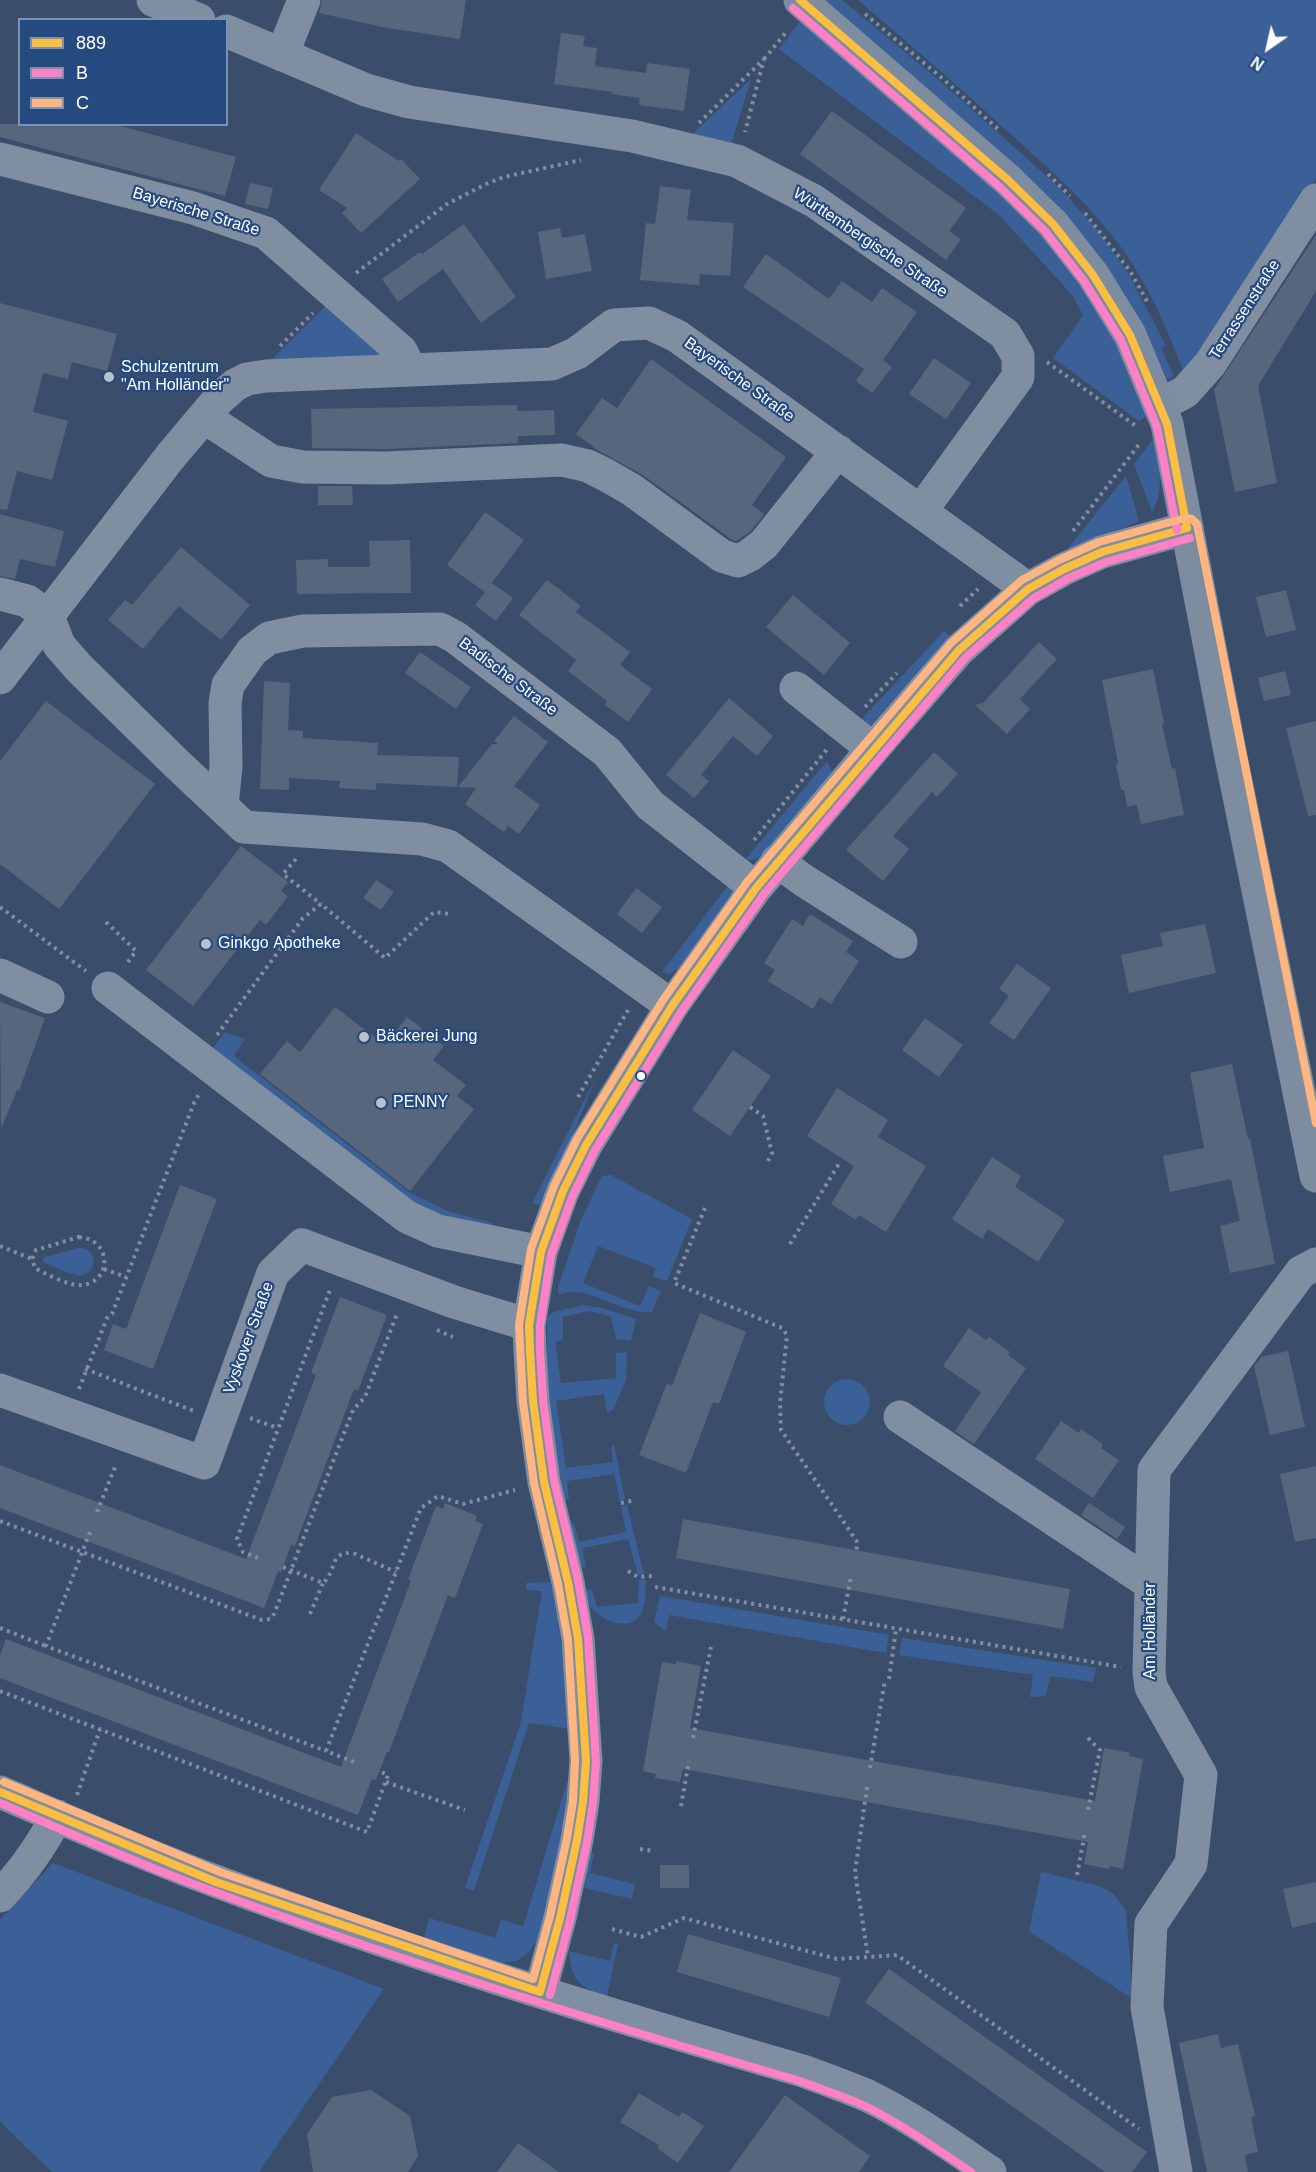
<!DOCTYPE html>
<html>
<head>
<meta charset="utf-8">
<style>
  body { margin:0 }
  #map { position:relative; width:1316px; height:2172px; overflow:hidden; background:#3a4e6b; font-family:Arial,sans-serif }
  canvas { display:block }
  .legend { position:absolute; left:18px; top:18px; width:210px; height:108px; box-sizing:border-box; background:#254a80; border:2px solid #7c92b3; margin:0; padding:8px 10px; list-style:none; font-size:18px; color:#fff }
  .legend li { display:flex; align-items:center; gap:12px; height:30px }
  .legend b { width:30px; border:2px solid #7c92b3 }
  .north { position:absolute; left:1238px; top:18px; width:60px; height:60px; -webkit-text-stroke:4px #254a80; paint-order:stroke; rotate:214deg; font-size:16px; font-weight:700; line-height:24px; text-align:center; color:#fff }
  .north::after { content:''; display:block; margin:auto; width:21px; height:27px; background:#fff; clip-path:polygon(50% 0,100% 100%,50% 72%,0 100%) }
</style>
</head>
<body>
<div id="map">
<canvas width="1316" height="2172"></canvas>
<ul class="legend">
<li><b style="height:8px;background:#fbbe40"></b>889</li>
<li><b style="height:8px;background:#ff80c5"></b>B</li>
<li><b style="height:8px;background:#ffb580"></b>C</li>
</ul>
<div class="north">N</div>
</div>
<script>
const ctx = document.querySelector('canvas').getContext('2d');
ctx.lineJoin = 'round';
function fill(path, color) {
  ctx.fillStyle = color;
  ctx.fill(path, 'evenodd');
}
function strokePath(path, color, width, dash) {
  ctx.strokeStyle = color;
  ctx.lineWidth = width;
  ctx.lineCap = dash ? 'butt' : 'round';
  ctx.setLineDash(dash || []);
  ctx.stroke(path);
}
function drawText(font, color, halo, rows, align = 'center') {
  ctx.font = font + ' Arial,sans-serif';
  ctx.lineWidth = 4.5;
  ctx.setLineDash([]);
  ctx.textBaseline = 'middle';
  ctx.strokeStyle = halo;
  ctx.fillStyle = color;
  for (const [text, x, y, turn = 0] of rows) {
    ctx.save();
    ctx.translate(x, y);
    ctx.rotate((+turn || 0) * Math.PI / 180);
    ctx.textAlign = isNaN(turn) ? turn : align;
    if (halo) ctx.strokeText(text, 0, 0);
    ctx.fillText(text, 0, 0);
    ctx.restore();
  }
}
const green = new Path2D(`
  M 826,0 L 842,0 L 940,81 L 1061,189 L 1097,230 L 1128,273 L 1166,346 L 1161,348 L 1174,376 L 1165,380 L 1092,247 L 1058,205 L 1012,163 L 824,3 Z
  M 858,0 L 1316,0 L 1316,179 L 1221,333 L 1185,375 C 1170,338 1156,301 1135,268 C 1104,217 1058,177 1015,138 C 964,91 911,45 858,0 Z
  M 801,20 L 1038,226 L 1096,300 L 1150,414 L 1139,421 L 1053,358 L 1083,315 L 1073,296 L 999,215 L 779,49 Z
  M 751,79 L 729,151 L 686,140 Z
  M 333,299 L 393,354 L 269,362 Z
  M 1154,438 C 1158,463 1166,489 1152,512 L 1134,464 Z
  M 1126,476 L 1139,521 L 1071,550 L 1068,548 Z
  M 944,631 L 950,636 L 866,730 L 857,724 Z
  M 827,761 L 833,773 L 763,855 L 756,859 L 744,861 Z
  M 730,883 L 738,888 L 680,967 L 670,974 L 662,972 Z
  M 225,1032 L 245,1039 L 234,1056 L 410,1193 L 450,1212 L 492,1223 L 491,1229 L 437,1222 L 213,1048 Z
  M 596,1077 L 576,1128 L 541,1205 L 532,1203 Z
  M 611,1175 L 692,1219 L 667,1281 L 653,1277 L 656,1268 L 598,1246 L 583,1283 L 640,1306 L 649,1286 L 661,1291 L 652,1312 C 620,1315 587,1282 558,1295 L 558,1287 L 581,1220 L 602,1176 Z
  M 79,1248 C 100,1248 97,1278 77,1275 C 67,1273 55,1267 45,1263 L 43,1259 L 44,1257 Z
  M 583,1305 L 602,1308 L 636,1319 L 631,1341 L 616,1339 L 611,1316 L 589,1311 L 563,1317 L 563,1340 L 555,1342 L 561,1383 L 616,1378 L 616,1353 L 627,1352 L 626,1380 L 613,1410 L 607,1413 L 604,1394 L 556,1401 L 566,1468 L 613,1462 L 611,1445 L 614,1445 L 625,1499 L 620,1501 L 614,1474 L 567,1481 L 569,1499 L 562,1501 L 547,1398 L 547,1317 L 554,1312 Z
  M824 1402a23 23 0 1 1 46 0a23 23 0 1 1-46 0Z
  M 627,1505 L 644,1574 L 638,1575 L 628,1539 L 582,1548 L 586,1567 L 578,1568 L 567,1524 L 574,1523 L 579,1542 L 626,1532 L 621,1506 Z
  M 639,1580 L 646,1580 C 645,1591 646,1604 641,1614 C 629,1634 598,1619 588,1604 C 585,1601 585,1595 584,1590 L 592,1589 L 597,1607 L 638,1603 Z
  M 552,1582 L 568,1690 L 571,1729 L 529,1723 L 474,1891 L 465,1888 L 521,1722 L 542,1591 L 526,1590 L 526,1583 Z
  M 660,1596 L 889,1635 L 886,1653 L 669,1615 L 666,1631 L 654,1622 Z
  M 902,1638 L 1096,1668 L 1093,1682 L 1050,1676 L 1046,1696 L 1030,1697 L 1033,1675 L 899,1655 Z
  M 567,1782 L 571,1782 L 560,1854 L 538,1939 L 530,1951 L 517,1961 L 500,1963 L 423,1941 L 429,1918 L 495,1938 L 501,1919 L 523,1927 Z
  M 591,1853 L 594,1854 L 590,1873 L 635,1884 L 632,1899 L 584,1888 Z
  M 53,1863 L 384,1989 L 259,2172 L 52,2172 L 0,2122 L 0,1920 Z
  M 1041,1872 L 1099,1886 L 1114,1894 L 1126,1911 L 1133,1999 L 1029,1931 Z
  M 614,1943 L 618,1944 L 607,1996 C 580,1988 571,1981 569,1951 L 610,1961 Z`);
const building = new Path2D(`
  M 322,0 L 466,0 L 460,39 L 382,27 L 319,13 Z
  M 561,33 L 585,36 L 583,46 L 597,48 L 595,66 L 646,73 L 647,63 L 690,69 L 684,111 L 639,105 L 640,98 L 612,94 L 613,92 L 554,84 Z
  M 832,111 L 966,208 L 949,231 L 961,239 L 946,260 L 800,154 Z
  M 0,124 L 113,124 L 236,157 L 225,196 L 0,137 Z
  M 356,133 L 399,161 L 401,159 L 420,179 L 361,233 L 342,213 L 347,208 L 319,190 Z
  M 250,183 L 273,188 L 268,209 L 245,204 Z
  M 660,186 L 691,190 L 687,220 L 734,223 L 730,276 L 700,274 L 699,285 L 640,280 L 646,223 L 655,224 Z
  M 464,224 L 516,297 L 481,323 L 443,269 L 398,302 L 382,279 L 420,252 L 422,254 Z
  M 560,228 L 562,238 L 585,234 L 592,271 L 546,279 L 538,232 Z
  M 1316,235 L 1316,291 L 1258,386 L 1277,483 L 1235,492 L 1214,390 Z
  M 766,254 L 829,299 L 842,281 L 872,302 L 882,288 L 917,312 L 883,360 L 892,367 L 872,393 L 856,381 L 864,369 L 743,287 Z
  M 0,303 L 117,334 L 107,371 L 72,362 L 68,379 L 43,373 L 33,412 L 68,421 L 52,480 L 17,471 L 7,510 L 0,509 Z
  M 934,358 L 971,383 L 946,419 L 909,394 Z
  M 651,359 L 786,457 L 752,505 L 764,514 L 751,531 L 736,541 L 731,539 L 643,475 L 599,451 L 576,434 L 602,398 L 617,408 Z
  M 517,405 L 517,411 L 554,410 L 555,435 L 518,436 L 518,443 L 386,449 L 312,448 L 311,409 Z
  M 318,486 L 352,486 L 353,505 L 318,505 Z
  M 485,512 L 524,540 L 485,592 L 447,565 Z
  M 0,514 L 64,531 L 55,567 L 20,559 L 15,579 L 0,576 Z
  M 410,540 L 411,593 L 297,594 L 296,560 L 328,559 L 328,567 L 370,567 L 369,541 Z
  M 181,547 L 250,605 L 221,640 L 179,606 L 143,649 L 108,620 L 125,600 L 132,605 Z
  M 547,580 L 581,606 L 576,612 L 630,652 L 620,665 L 652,689 L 628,722 L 605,705 L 607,701 L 568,671 L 576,660 L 519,615 Z
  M 492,583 L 513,598 L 496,621 L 475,605 Z
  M 1286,590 L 1296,630 L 1266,637 L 1256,597 Z
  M 793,595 L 850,643 L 824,675 L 766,627 Z
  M 1039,642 L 1057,659 L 1020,699 L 1030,709 L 1007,734 L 975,705 L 983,703 Z
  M 420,652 L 471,687 L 456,709 L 405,673 Z
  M 1153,669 L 1164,723 L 1162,724 L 1172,769 L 1175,768 L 1184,815 L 1141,824 L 1137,805 L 1127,807 L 1124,790 L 1121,790 L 1116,764 L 1118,763 L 1102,680 Z
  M 1285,671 L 1291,695 L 1264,701 L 1258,678 Z
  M 264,681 L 290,683 L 288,730 L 303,731 L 303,738 L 378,743 L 377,755 L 459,757 L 457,787 L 376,783 L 376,790 L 339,788 L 340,781 L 289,778 L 289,790 L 260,789 Z
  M 729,698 L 773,736 L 757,756 L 733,736 L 701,775 L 709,781 L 694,798 L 666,775 Z
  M 46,701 L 155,784 L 59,909 L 0,864 L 0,761 Z
  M 514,716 L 548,742 L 514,786 L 540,805 L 519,834 L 508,826 L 504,832 L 465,804 L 476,788 L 458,787 L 492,744 L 498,744 L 494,741 Z
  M 1316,721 L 1316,815 L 1308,816 L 1286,728 Z
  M 934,752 L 958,774 L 937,797 L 932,792 L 893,836 L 909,849 L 883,881 L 846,850 Z
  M 241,846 L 288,882 L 281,891 L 288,896 L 266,925 L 260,920 L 193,1006 L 146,970 Z
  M 376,880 L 394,892 L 381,910 L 363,898 Z
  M 636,888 L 662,907 L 642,933 L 617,914 Z
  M 810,914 L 853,941 L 846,952 L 859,961 L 831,1004 L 820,997 L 813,1009 L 768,981 L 775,970 L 764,963 L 792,919 L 803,926 Z
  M 1205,924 L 1216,973 L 1129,993 L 1121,955 L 1163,946 L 1160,933 Z
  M 1017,964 L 1051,988 L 1014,1040 L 989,1023 L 1009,996 L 999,989 Z
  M 0,1002 L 45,1018 L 19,1091 L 17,1090 L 1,1129 Z
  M 335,1007 L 385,1045 L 407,1017 L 444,1046 L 433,1060 L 466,1085 L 457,1096 L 474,1109 L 410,1191 L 260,1074 L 287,1041 L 300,1052 Z
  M 925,1018 L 963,1045 L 939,1077 L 902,1050 Z
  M 733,1050 L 771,1076 L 730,1136 L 692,1110 Z
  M 1232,1064 L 1248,1139 L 1250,1139 L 1275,1264 L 1230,1273 L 1220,1226 L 1240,1221 L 1231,1179 L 1170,1192 L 1163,1156 L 1204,1148 L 1190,1073 Z
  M 837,1088 L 888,1120 L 878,1137 L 926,1166 L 886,1232 L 859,1215 L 856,1220 L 831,1204 L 854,1166 L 807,1136 Z
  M 992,1157 L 1021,1176 L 1015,1187 L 1065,1220 L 1038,1262 L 988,1229 L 982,1239 L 952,1219 Z
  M 180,1185 L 217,1199 L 153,1369 L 104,1350 L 113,1324 L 126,1329 Z
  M 340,1297 L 387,1315 L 358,1391 L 354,1389 L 295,1546 L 291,1545 L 281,1572 L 278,1571 L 264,1608 L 0,1508 L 0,1465 L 246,1559 L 316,1375 L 311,1373 Z
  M 700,1313 L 746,1332 L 719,1404 L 713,1402 L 686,1473 L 639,1455 L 667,1383 L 672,1386 Z
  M 969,1328 L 986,1340 L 989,1337 L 1010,1352 L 1008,1355 L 1026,1368 L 974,1444 L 955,1431 L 981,1392 L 943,1366 Z
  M 1288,1351 L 1305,1427 L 1270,1435 L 1254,1366 L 1261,1357 Z
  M 1061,1421 L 1079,1433 L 1081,1429 L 1103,1444 L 1101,1448 L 1119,1460 L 1093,1498 L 1035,1459 Z
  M 1316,1466 L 1316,1538 L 1295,1542 L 1280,1474 Z
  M 445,1503 L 477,1516 L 475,1521 L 483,1524 L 455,1598 L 448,1595 L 389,1752 L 387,1752 L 376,1780 L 372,1779 L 358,1815 L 0,1678 L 0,1656 L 6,1639 L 341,1767 L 411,1581 L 408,1579 L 436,1506 L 443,1509 Z
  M 1089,1503 L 1125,1527 L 1117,1539 L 1081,1515 Z
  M 683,1519 L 1070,1589 L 1063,1629 L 676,1558 Z
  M 677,1661 L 701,1666 L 690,1728 L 1095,1801 L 1104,1748 L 1130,1753 L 1129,1756 L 1143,1759 L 1123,1869 L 1110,1866 L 1109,1869 L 1084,1864 L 1088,1842 L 683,1769 L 680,1782 L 655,1778 L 656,1774 L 643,1771 L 662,1662 L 676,1664 Z
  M 660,1865 L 689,1865 L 689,1888 L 660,1888 Z
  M 1316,1882 L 1316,1922 L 1292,1928 L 1283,1889 Z
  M 688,1934 L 841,1978 L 829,2017 L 677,1972 Z
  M 889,1969 L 1147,2152 L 1132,2172 L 1105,2172 L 865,2002 Z
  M 1218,2034 L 1221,2048 L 1238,2044 L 1255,2116 L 1251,2117 L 1258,2152 L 1245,2155 L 1248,2172 L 1207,2172 L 1179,2043 Z
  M 371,2090 L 410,2116 L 418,2156 L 408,2172 L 313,2172 L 307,2134 L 332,2097 Z
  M 639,2093 L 679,2117 L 682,2112 L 704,2126 L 678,2163 L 657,2148 L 659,2145 L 620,2122 Z
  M 785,2095 L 870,2156 L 859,2172 L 729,2172 Z
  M 518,2143 L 559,2172 L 497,2172 Z`);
const path = new Path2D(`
  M 865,14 L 942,78 L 1000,131
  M 764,59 L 788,30
  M 699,123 L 764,59 L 745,132
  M 1048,174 L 1070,196
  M 1085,213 L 1130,271 L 1148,303
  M 356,273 L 447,204 L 486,184 L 504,177 L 581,160
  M 280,346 L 313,313
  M 1047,362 L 1136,426
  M 1073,531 L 1141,442
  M 960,606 L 978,589
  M 865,707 L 897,673
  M 754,840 L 828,748
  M 296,859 L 283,874 L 321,904
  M 0,907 L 86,971
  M 106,922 L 136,951 L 125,966
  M 217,1035 L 303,918 L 321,904 L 385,958 L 434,912 L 450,914
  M 578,1097 L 628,1010
  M 750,1107 L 763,1116 L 772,1153 L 768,1161
  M 705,1208 L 674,1283 L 782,1328 L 787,1335 L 780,1404 L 781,1430 L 858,1543 L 855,1554
  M 79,1237 C 114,1240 112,1286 78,1285 C 68,1285 45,1274 35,1268 L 32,1259 L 36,1250 Z
  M 790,1244 L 840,1162
  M 0,1246 L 32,1259
  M 104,1269 L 126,1277
  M 437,1330 L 453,1337
  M 85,1369 L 194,1411
  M 79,1389 L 107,1318 L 112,1314 L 194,1103 L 199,1094
  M 250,1418 L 278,1428
  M 621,1503 L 635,1500
  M 97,1512 L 115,1467
  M 0,1521 L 262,1620 L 270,1619 L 274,1614 L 353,1410 L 365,1397 L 397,1314 L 399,1315
  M 90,1532 L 46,1646 L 326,1751
  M 258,1558 L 243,1552 L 237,1539 L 331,1287
  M 283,1567 L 323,1583 C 337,1571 329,1551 353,1553 L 396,1572
  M 628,1571 L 638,1577 L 653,1576
  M 655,1587 L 1121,1667
  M 310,1614 L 323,1583
  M 843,1619 L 851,1577
  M 0,1628 L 46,1646
  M 889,1679 L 896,1629
  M 0,1691 L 367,1832 L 388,1775 L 379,1771
  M 693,1738 L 711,1647
  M 1088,1738 L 1100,1750 L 1088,1810
  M 354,1762 L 326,1751 L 421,1508 L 438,1496 L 463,1504 L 515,1490
  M 870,1768 L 885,1680
  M 386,1782 L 465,1810
  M 867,1787 L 855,1872 L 868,1957
  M 77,1795 L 100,1729
  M 681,1806 L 689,1761
  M 640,1849 L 654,1851
  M 1077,1875 L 1085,1832
  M 612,1929 L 641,1937 L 684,1918 L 837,1959 L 897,1955 L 1139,2129`);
const minor = new Path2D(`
  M 153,0 L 199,20
  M 226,31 L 366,90 L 409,102 L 632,136 L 737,161 L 814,201 L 1005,334 L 1018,356 L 1018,377 L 921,511
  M 282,55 L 304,0
  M 0,159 L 193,208 L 266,233 L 401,351 L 411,370 L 552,364 L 577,353 L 614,325 L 649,323 L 677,336 L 1028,589
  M 1160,405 L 1185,392 L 1210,364 L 1316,200
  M 204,417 L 271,461 L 303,467 L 386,468 L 562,460 L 588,466 L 606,475 L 632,490 L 722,556 L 738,561 L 750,555 L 764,544 L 838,451
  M 0,594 L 27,601 L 48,616 L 59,645 L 79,668 L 177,764 L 244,827 L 422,839 L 448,846 L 672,1006
  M 0,678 L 170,457 L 218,400 L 235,385 L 247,379 L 266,376 L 411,370
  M 796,688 L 873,749
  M 222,806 L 226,766 L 225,703 L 228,685 L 252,651 L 269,638 L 303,631 L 440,629 L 455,637 L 607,752 L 650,805 L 756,888
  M 777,861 L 803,880 L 901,942
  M 0,975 L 48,997
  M 108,988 L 407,1217 L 438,1231 L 541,1252
  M 0,1390 L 204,1463 L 273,1273 L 302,1245 L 454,1302 L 529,1325
  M 900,1417 L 1151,1584
  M 0,1792 C 72,1823 144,1855 218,1882 C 410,1954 606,2014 803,2071 C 825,2079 847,2087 868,2096 C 911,2117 950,2145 990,2172
  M 0,1896 C 22,1873 42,1845 57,1816
  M 540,1992 L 560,1918 L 577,1840 L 583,1802 L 586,1761 L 578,1639 L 568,1582 L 544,1482 L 533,1401 L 530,1351 L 529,1325 L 541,1252 L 563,1191 L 586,1145 L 672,1006 L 756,888 L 873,749 L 959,650 L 1028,589 L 1064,569 L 1102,552 L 1187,528
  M 1176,2172 L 1147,2007 L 1151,1924 L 1191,1864 L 1201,1775 L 1151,1687 L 1149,1672 L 1154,1470 L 1301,1272 L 1316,1264`);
const major = new Path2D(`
  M 800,0 L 1008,180 L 1053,224 L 1093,275 L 1130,335 L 1167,424 L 1230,752 L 1316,1176`);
const bus1 = new Path2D(`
  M 800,0 L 1008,180 L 1053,224 L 1093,275 L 1130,335 L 1167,424 L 1187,528
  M 0,1792 L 216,1882 L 540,1992
  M 540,1992 L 560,1918 L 577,1840 L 583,1802 L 586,1761 L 578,1639 L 568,1582 L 544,1482 L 533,1401 L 530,1351 L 529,1325 L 541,1252 L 563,1191 L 586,1145 L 672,1006 L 756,888 L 959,650 L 1028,589 L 1064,569 L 1102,552 L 1187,528`);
const bus2 = new Path2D(`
  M 793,8 L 1001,188 L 1045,231 L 1084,281 L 1121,340 L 1157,427 L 1177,530
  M 0,1803 C 62,1830 125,1858 188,1882 C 389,1958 594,2021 800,2081 C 821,2089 844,2096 865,2106 C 902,2124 937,2149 971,2172
  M 550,1995 L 570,1920 L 587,1842 L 593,1803 L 596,1762 L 588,1637 L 578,1580 L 554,1480 L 543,1400 L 540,1350 L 540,1326 L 551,1255 L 573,1195 L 595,1150 L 681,1012 L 764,894 L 966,657 L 1034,598 L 1069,578 L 1106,562 L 1190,538`);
const bus3 = new Path2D(`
  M 4,1782 L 220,1872 L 533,1979 L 550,1916 L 567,1838 L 573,1801 L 575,1761 L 568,1640 L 558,1584 L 534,1483 L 523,1402 L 519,1325 L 531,1249 L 554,1186 L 577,1139 L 663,1000 L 747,882 L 951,643 L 1022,580 L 1059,560 L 1099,542 L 1185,518 L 1192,519 L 1197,524 L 1316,1123`);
const markers = [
  [109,377,6,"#bac1cb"],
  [206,944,6,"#bac1cb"],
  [364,1037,6,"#bac1cb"],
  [641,1076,5,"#fff"],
  [381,1103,6,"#bac1cb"]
];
const streetNames = [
  ["Bayerische Straße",196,212,17],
  ["Württembergische Straße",870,243,34],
  ["Terrassenstraße",1245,310,-57],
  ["Bayerische Straße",739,380,36],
  ["Badische Straße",508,677,37],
  ["Vyskover Straße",249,1338,-70],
  ["Am Holländer",1151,1631,-90]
];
const poiNames = [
  ["Schulzentrum",121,368],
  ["\"Am Holländer\"",121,386],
  ["Ginkgo Apotheke",218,944],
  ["Bäckerei Jung",376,1037],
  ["PENNY",393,1103]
];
fill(green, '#3a6097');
fill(building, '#56667d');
strokePath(path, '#808ea1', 4, [3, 4.5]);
strokePath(minor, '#808ea1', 33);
strokePath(major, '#7e8ca0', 33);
strokePath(bus1, '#fbbe40', 8);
strokePath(bus2, '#ff80c5', 8);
strokePath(bus3, '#ffb580', 8);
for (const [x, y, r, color] of markers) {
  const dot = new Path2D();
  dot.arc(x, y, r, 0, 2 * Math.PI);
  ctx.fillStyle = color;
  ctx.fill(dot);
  strokePath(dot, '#254a80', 2);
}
drawText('16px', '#fff', '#254a80', streetNames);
drawText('16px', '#fff', '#254a80', poiNames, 'left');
</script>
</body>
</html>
